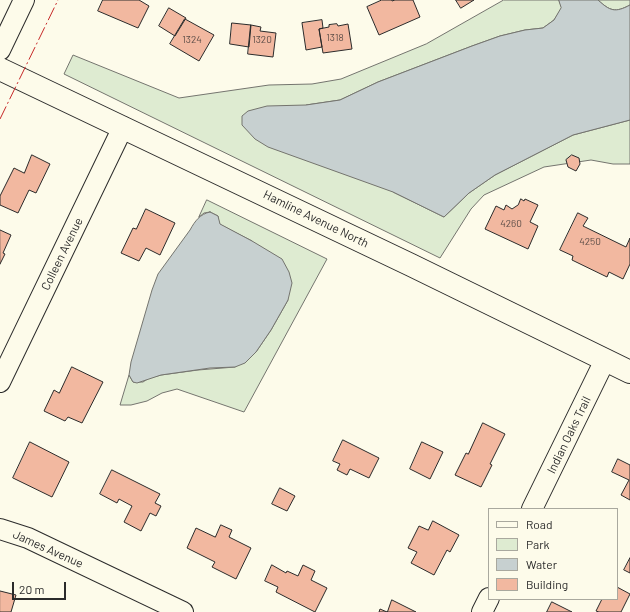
<!DOCTYPE html>
<html>
<head>
<meta charset="utf-8">
<style>
  body { margin:0 }
  #map { position:relative; width:630px; height:612px; overflow:hidden; background:#fdfbea; font-family:Barlow,sans-serif }
  canvas { display:block }
  .legend { position:absolute; left:488px; top:508px; width:130px; height:92px; box-sizing:border-box; background:#fdfbea; border:1px solid #a9a89e; margin:0; padding:5px 7px; list-style:none; font-size:12px; color:#2b2b2b }
  .legend li { display:flex; align-items:center; gap:8px; height:20px }
  .legend b { width:20px; border:1px solid #a9a89e }
  .scale { position:absolute; left:12px; top:582px; width:54px; height:18px; box-sizing:border-box; border:2px solid #2b2b2b; border-top:0; padding-left:5px; font-size:12px; line-height:14px; white-space:nowrap; color:#2b2b2b; -webkit-text-stroke:3px #fdfbea; paint-order:stroke }
</style>
</head>
<body>
<div id="map">
<canvas width="630" height="612"></canvas>
<ul class="legend">
<li><b style="height:5px;background:#fdfbea"></b>Road</li>
<li><b style="height:11px;background:#deebd1"></b>Park</li>
<li><b style="height:11px;background:#c7d0d0"></b>Water</li>
<li><b style="height:11px;background:#f2b8a0"></b>Building</li>
</ul>
<div class="scale">20 m</div>
</div>
<script>
const ctx = document.querySelector('canvas').getContext('2d');
ctx.lineJoin = 'round';
function fill(path, color) {
  ctx.fillStyle = color;
  ctx.fill(path, 'evenodd');
}
function strokePath(path, color, width, dash) {
  ctx.strokeStyle = color;
  ctx.lineWidth = width;
  ctx.lineCap = dash ? 'butt' : 'round';
  ctx.setLineDash(dash || []);
  ctx.stroke(path);
}
function drawText(font, color, halo, rows, align = 'center') {
  ctx.font = font + ' Barlow,sans-serif';
  ctx.lineWidth = 3;
  ctx.setLineDash([]);
  ctx.textBaseline = 'middle';
  ctx.strokeStyle = halo;
  ctx.fillStyle = color;
  for (const [text, x, y, turn = 0] of rows) {
    ctx.save();
    ctx.translate(x, y);
    ctx.rotate((+turn || 0) * Math.PI / 180);
    ctx.textAlign = isNaN(turn) ? turn : align;
    if (halo) ctx.strokeText(text, 0, 0);
    ctx.fillText(text, 0, 0);
    ctx.restore();
  }
}
const green = new Path2D(`
  M 504,0 L 559,0 L 562,8 L 554,20 L 543,28 L 525,30 L 500,36 L 472,46 L 378,82 L 340,100 L 306,105 L 393,192 L 444,217 L 469,193 L 495,175 L 573,135 L 630,120 L 630,164 L 613,164 L 591,160 L 544,167 L 484,195 L 471,209 L 440,258 L 64,74 L 73,55 L 179,98 L 269,85 L 312,84 L 341,79 L 426,44 Z
  M 598,0 L 630,0 L 630,5 C 615,13 610,11 598,0 Z
  M 207,200 L 327,259 L 244,412 L 177,389 L 162,393 L 147,401 L 131,405 L 120,405 L 129,375 L 133,382 L 143,382 L 149,378 L 161,375 L 198,370 L 235,367 L 256,352 L 271,330 L 288,300 L 252,241 L 219,224 L 218,216 L 210,212 L 204,213 L 199,217 Z`);
const water = new Path2D(`
  M 559,0 L 598,0 C 610,11 615,13 630,5 L 630,120 L 573,135 L 495,175 L 469,193 L 444,217 L 393,192 L 268,147 L 255,139 L 242,125 L 242,116 L 248,111 L 267,106 L 306,105 L 340,100 L 378,82 L 472,46 L 500,36 L 525,30 L 543,28 L 554,20 L 561,8 Z
  M 210,212 L 218,216 L 220,224 L 252,241 L 282,259 L 289,272 L 292,283 L 288,300 L 271,330 L 256,352 L 245,363 L 235,367 L 210,368 L 161,375 L 137,383 L 133,382 L 129,375 L 131,362 L 152,290 L 158,274 L 190,230 C 195,221 200,214 210,212 Z`);
const building = new Path2D(`
  M 103,0 L 139,0 L 149,6 L 138,28 L 98,11 Z
  M 382,0 L 392,0 L 392,1 L 395,0 L 413,0 L 420,17 L 379,35 L 367,7 Z
  M 456,0 L 474,0 L 461,8 Z
  M 169,8 L 186,18 L 175,36 L 159,26 Z
  M 185,19 L 214,35 L 199,61 L 170,44 Z
  M 322,20 L 323,28 L 319,29 L 322,47 L 306,50 L 302,23 Z
  M 232,23 L 251,25 L 249,47 L 230,44 Z
  M 337,24 L 338,26 L 348,24 L 352,49 L 323,53 L 319,29 L 329,27 L 329,25 Z
  M 251,25 L 261,27 L 260,31 L 276,33 L 273,57 L 248,54 Z
  M 32,155 L 50,164 L 36,193 L 29,190 L 18,213 L 0,205 L 0,196 L 14,168 L 24,173 Z
  M 572,155 L 579,158 L 580,164 L 576,171 L 568,167 L 566,160 Z
  M 521,199 L 524,201 L 525,199 L 538,205 L 530,222 L 538,226 L 528,249 L 485,229 L 496,206 L 504,210 L 506,205 L 512,209 L 518,205 Z
  M 146,209 L 175,223 L 160,255 L 146,248 L 139,261 L 121,253 L 133,228 L 136,229 Z
  M 578,213 L 588,218 L 583,226 L 626,247 L 630,238 L 630,264 L 623,279 L 609,272 L 607,277 L 572,260 L 573,256 L 560,250 Z
  M 0,230 L 11,235 L 3,253 L 5,254 L 0,264 Z
  M 72,367 L 103,382 L 82,423 L 68,417 L 65,421 L 44,411 L 54,390 L 59,393 Z
  M 483,423 L 505,434 L 490,464 L 492,465 L 481,487 L 455,475 L 466,453 L 468,454 Z
  M 343,440 L 379,458 L 369,478 L 350,469 L 347,475 L 337,470 L 340,464 L 333,461 Z
  M 30,442 L 69,462 L 52,497 L 13,478 Z
  M 422,442 L 443,452 L 430,479 L 410,469 Z
  M 618,459 L 630,465 L 630,500 L 621,495 L 629,480 L 612,472 Z
  M 112,470 L 160,494 L 155,503 L 161,506 L 156,516 L 150,513 L 141,531 L 124,522 L 132,506 L 119,499 L 117,503 L 100,494 Z
  M 280,488 L 295,496 L 287,511 L 272,504 Z
  M 433,521 L 459,535 L 450,552 L 447,550 L 434,575 L 411,563 L 417,552 L 408,548 L 419,526 L 428,530 Z
  M 221,525 L 232,530 L 229,537 L 251,548 L 236,579 L 212,567 L 215,562 L 187,548 L 196,528 L 215,537 Z
  M 630,558 L 630,573 L 624,570 Z
  M 272,565 L 286,573 L 287,571 L 298,576 L 303,565 L 315,571 L 311,580 L 327,588 L 315,612 L 276,592 L 278,587 L 265,581 Z
  M 617,587 L 630,594 L 621,612 L 599,612 L 596,611 L 602,599 L 617,599 Z
  M 0,591 L 16,595 L 11,612 L 0,612 Z
  M 392,600 L 416,612 L 379,612 L 380,609 L 387,612 Z
  M 552,602 L 572,612 L 547,612 Z`);
const minor = new Path2D(`
  M 0,50 L 24,0
  M 0,382 L 123,127
  M 532,509 L 605,360
  M 0,529 L 28,538 L 183,612
  M 482,612 L 489,598`);
const major = new Path2D(`
  M 0,69 L 411,265 L 630,372`);
const power = new Path2D(`
  M 0,119 L 58,0`);
const numberNames = [
  ["1318",335,38],
  ["1324",192,40],
  ["1320",262,40],
  ["4260",511,224],
  ["4250",590,242]
];
const streetNames = [
  ["Hamline Avenue North",316,219,26],
  ["Colleen Avenue",62,254,-64],
  ["Indian Oaks Trail",569,435,-64],
  ["James Avenue",48,549,24]
];
fill(green, '#deebd1');
strokePath(green, '#74746e', 1);
fill(water, '#c7d0d0');
strokePath(water, '#74746e', 1);
fill(building, '#f2b8a0');
strokePath(building, '#2b2b2b', 1);
strokePath(minor, '#2b2b2b', 22);
strokePath(major, '#2b2b2b', 24);
strokePath(minor, '#fdfbea', 20);
strokePath(major, '#fdfbea', 22);
strokePath(power, '#c62828', 1, [14, 3, 2, 3]);
drawText('10px', '#5d4e48', null, numberNames);
drawText('12px', '#2b2b2b', '#fdfbea', streetNames);
</script>
</body>
</html>
